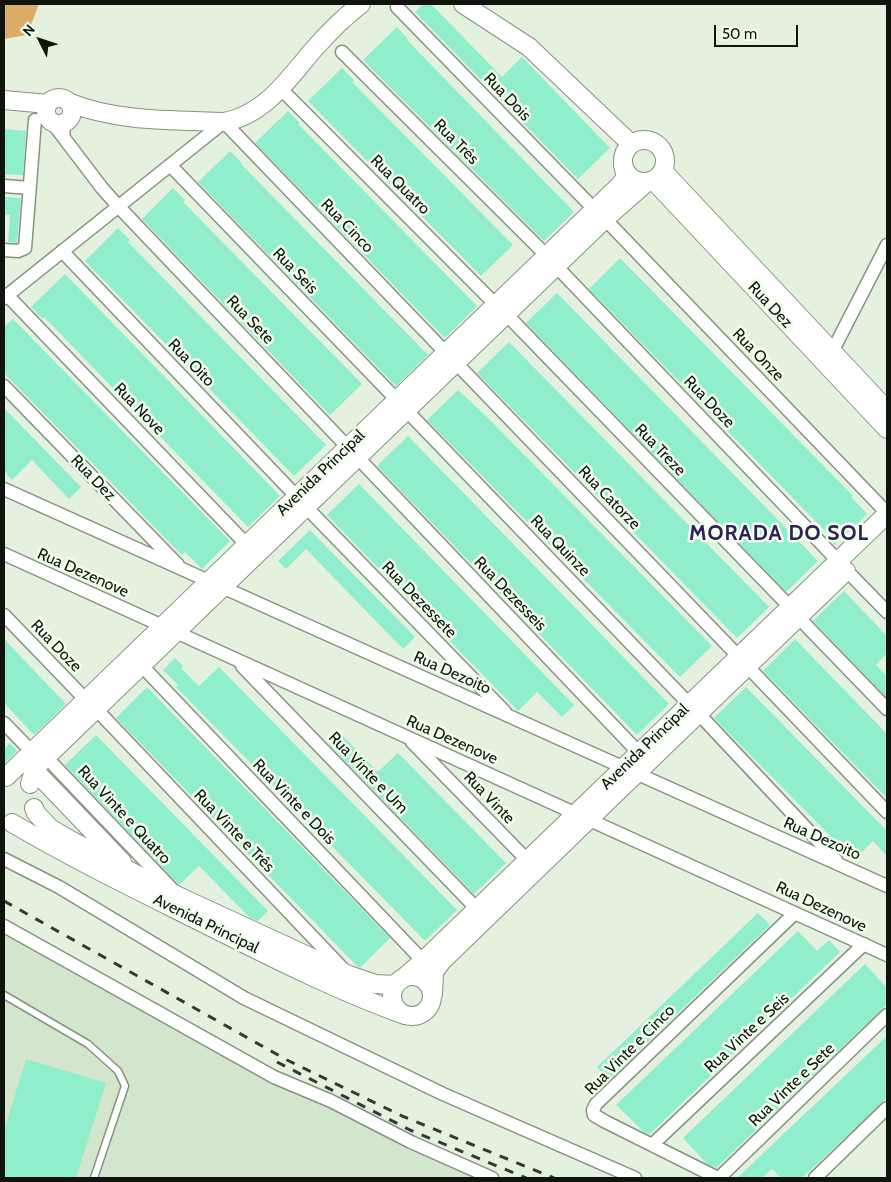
<!DOCTYPE html>
<html>
<head>
<meta charset="utf-8">
<style>
  body { margin:0 }
  #map { position:relative; width:891px; height:1182px; overflow:hidden; background:#e3f1de; font-family:Cabin,sans-serif }
  canvas { display:block }
  .frame { position:absolute; inset:0; border:5px solid #0f140d; pointer-events:none }
  .north { position:absolute; left:15px; top:15px; width:50px; height:50px; -webkit-text-stroke:4px #f0feec; paint-order:stroke; rotate:311deg; font-size:14px; font-weight:700; line-height:20px; text-align:center; color:#0f140d }
  .north::after { content:''; display:block; margin:auto; width:18px; height:22px; background:#0f140d; clip-path:polygon(50% 0,100% 100%,50% 72%,0 100%) }
  .scale { position:absolute; left:714px; top:25px; width:84px; height:22px; box-sizing:border-box; border:2px solid #0f140d; border-top:0; padding-left:6px; font-size:15px; line-height:18px; white-space:nowrap; color:#0f140d; -webkit-text-stroke:4px #f0feec; paint-order:stroke }
</style>
</head>
<body>
<div id="map">
<canvas width="891" height="1182"></canvas>
<div class="frame"></div>
<div class="north">N</div>
<div class="scale">50 m</div>
</div>
<script>
const ctx = document.querySelector('canvas').getContext('2d');
ctx.lineJoin = 'round';
function fill(path, color) {
  ctx.fillStyle = color;
  ctx.fill(path, 'evenodd');
}
function strokePath(path, color, width, dash) {
  ctx.strokeStyle = color;
  ctx.lineWidth = width;
  ctx.lineCap = dash ? 'butt' : 'round';
  ctx.setLineDash(dash || []);
  ctx.stroke(path);
}
function drawText(font, color, halo, rows, align = 'center') {
  ctx.font = font + ' Cabin,sans-serif';
  ctx.lineWidth = 5;
  ctx.setLineDash([]);
  ctx.textBaseline = 'middle';
  ctx.strokeStyle = halo;
  ctx.fillStyle = color;
  for (const [text, x, y, turn = 0] of rows) {
    ctx.save();
    ctx.translate(x, y);
    ctx.rotate((+turn || 0) * Math.PI / 180);
    ctx.textAlign = isNaN(turn) ? turn : align;
    if (halo) ctx.strokeText(text, 0, 0);
    ctx.fillText(text, 0, 0);
    ctx.restore();
  }
}
const built = new Path2D(`
  M 4,935 L 475,1178 L 4,1178 Z`);
const forest = new Path2D(`
  M 4,4 L 39,4 L 27,35 L 4,39 Z`);
const building = new Path2D(`
  M 423,4 L 431,4 L 502,77 L 522,57 L 610,148 L 578,179 L 415,12 Z
  M 397,27 L 408,39 L 407,40 L 574,212 L 544,241 L 363,60 Z
  M 342,68 L 354,80 L 352,82 L 513,245 L 481,276 L 308,101 Z
  M 288,111 L 300,123 L 298,124 L 477,306 L 445,338 L 255,143 Z
  M 4,129 L 26,131 L 23,175 L 4,174 Z
  M 230,151 L 242,163 L 241,164 L 428,355 L 396,386 L 198,182 Z
  M 173,188 L 185,200 L 183,202 L 362,384 L 330,415 L 142,219 Z
  M 4,197 L 21,198 L 17,243 L 8,242 L 10,215 L 4,214 Z
  M 118,228 L 130,240 L 128,242 L 326,445 L 294,476 L 85,261 Z
  M 620,258 L 853,496 L 851,497 L 867,514 L 835,545 L 827,537 L 829,535 L 589,289 Z
  M 65,274 L 280,496 L 248,527 L 44,317 L 43,319 L 31,307 Z
  M 557,293 L 818,561 L 786,592 L 526,323 Z
  M 13,319 L 230,541 L 202,569 L 185,552 L 182,555 L 4,373 L 4,327 Z
  M 509,342 L 769,607 L 737,638 L 477,373 Z
  M 458,390 L 487,417 L 712,646 L 680,677 L 427,420 Z
  M 4,408 L 81,487 L 69,499 L 32,460 L 12,480 L 4,471 Z
  M 408,436 L 669,704 L 637,735 L 377,466 Z
  M 359,484 L 574,705 L 562,717 L 537,692 L 518,711 L 327,515 Z
  M 310,530 L 415,637 L 403,649 L 306,549 L 286,569 L 278,561 Z
  M 844,591 L 887,636 L 887,653 L 876,665 L 887,676 L 887,698 L 813,621 Z
  M 4,639 L 66,704 L 34,735 L 4,703 Z
  M 795,639 L 887,734 L 887,798 L 763,671 Z
  M 175,658 L 183,666 L 181,668 L 199,686 L 219,667 L 457,910 L 425,941 L 176,687 L 178,685 L 163,670 Z
  M 147,687 L 390,938 L 360,968 L 357,966 L 116,718 Z
  M 746,687 L 887,831 L 887,856 L 873,841 L 854,860 L 714,718 Z
  M 341,734 L 378,772 L 398,753 L 506,863 L 474,894 L 330,745 Z
  M 96,735 L 268,911 L 258,921 L 250,918 L 199,866 L 179,885 L 65,765 Z
  M 10,743 L 17,751 L 4,764 L 4,749 Z
  M 758,913 L 770,925 L 609,1079 L 597,1067 Z
  M 798,931 L 817,951 L 829,940 L 840,952 L 658,1126 L 649,1134 L 645,1133 L 616,1105 Z
  M 865,964 L 887,988 L 887,1004 L 716,1168 L 707,1164 L 683,1138 Z
  M 887,1036 L 887,1097 L 869,1115 L 802,1178 L 781,1178 L 772,1169 L 762,1178 L 737,1178 Z
  M 26,1059 L 106,1083 L 76,1178 L 4,1178 L 4,1131 Z`);
const lane = new Path2D(`
  M 4,995 L 88,1044 L 118,1071 L 125,1086 L 94,1178`);
const street = new Path2D(`
  M 397,7 L 595,210
  M 342,52 L 547,256
  M 281,89 L 496,305
  M 51,121 L 102,188 L 118,206 L 639,753
  M 64,138 L 63,130 L 67,120
  M 170,165 L 397,400
  M 4,186 L 30,188
  M 605,219 L 887,513
  M 4,250 L 18,251 L 25,248 L 35,120
  M 62,251 L 297,497
  M 556,266 L 838,561
  M 7,295 L 247,545
  M 4,298 L 224,122 L 446,353
  M 506,314 L 790,607
  M 832,352 L 887,245
  M 456,363 L 739,657
  M 4,386 L 178,565
  M 406,410 L 689,704
  M 4,489 L 887,886
  M 306,507 L 505,712
  M 4,554 L 887,955
  M 846,570 L 887,612
  M 4,615 L 86,700
  M 798,617 L 887,709
  M 142,666 L 423,961
  M 242,666 L 477,909
  M 747,666 L 887,812
  M 96,709 L 344,970
  M 698,713 L 836,860
  M 4,723 L 32,752
  M 412,742 L 527,860
  M 46,757 L 171,888
  M 4,859 L 59,887 L 244,998 L 443,1094 L 635,1178
  M 4,926 L 274,1077 L 331,1101 L 411,1142 L 492,1178
  M 652,1145 L 864,944
  M 718,1178 L 604,1121 L 594,1115 L 593,1110 L 596,1104 L 795,913
  M 719,1178 L 887,1015
  M 815,1178 L 887,1108`);
const secondary = new Path2D(`
  M 463,4 L 529,47 L 631,144
  M46 111a13 13 0 1 1 26 0a13 13 0 1 1-26 0Z
  M 4,100 L 48,104
  M 68,102 C 117,122 172,120 224,122 C 265,115 289,78 314,49 C 328,33 344,17 361,4
  M623 161a21 21 0 1 1 42 0a21 21 0 1 1-42 0Z
  M 663,171 L 887,410
  M 653,180 L 887,429
  M 34,770 L 122,862
  M 6,777 L 620,185 L 626,177 L 623,165
  M 30,784 L 34,770 L 41,762 L 605,219 L 647,182
  M 34,808 L 36,813 L 50,828 L 72,841 L 178,896 L 349,975 L 375,984 L 396,985
  M 12,823 C 73,859 137,890 201,922 C 267,955 335,990 405,1015
  M392 996a20 20 0 1 1 40 0a20 20 0 1 1-40 0Z
  M 401,980 L 423,961 L 887,514
  M 433,994 L 434,972 L 442,961 L 846,571`);
const rail = new Path2D(`
  M 4,901 L 287,1060 L 402,1116 L 554,1178
  M 277,1062 L 410,1130 L 526,1178`);
const streetNames = [
  ["Rua Dois",507,97,46],
  ["Rua Três",456,142,45],
  ["Rua Quatro",400,185,45],
  ["Rua Cinco",347,226,46],
  ["Rua Seis",295,271,46],
  ["Rua Dez",770,305,47],
  ["Rua Sete",250,320,46],
  ["Rua Onze",758,355,46],
  ["Rua Oito",191,363,46],
  ["Rua Doze",709,402,46],
  ["Rua Nove",139,409,46],
  ["Rua Treze",660,450,46],
  ["Avenida Principal",321,473,-44],
  ["Rua Dez",93,478,46],
  ["Rua Catorze",609,498,46],
  ["Rua Quinze",560,546,46],
  ["Rua Dezenove",83,573,24],
  ["Rua Dezesseis",510,594,46],
  ["Rua Dezessete",419,600,46],
  ["Rua Doze",56,646,46],
  ["Rua Dezoito",452,673,24],
  ["Rua Dezenove",452,740,24],
  ["Avenida Principal",645,747,-44],
  ["Rua Vinte e Um",368,773,46],
  ["Rua Vinte",489,798,46],
  ["Rua Vinte e Dois",294,802,46],
  ["Rua Vinte e Quatro",124,815,47],
  ["Rua Vinte e Três",234,831,46],
  ["Rua Dezoito",822,839,24],
  ["Rua Dezenove",821,907,25],
  ["Avenida Principal",206,924,26],
  ["Rua Vinte e Seis",747,1033,-43],
  ["Rua Vinte e Cinco",630,1050,-45],
  ["Rua Vinte e Sete",792,1085,-44]
];
const districtNames = [
  ["MORADA DO SOL",779,534]
];
fill(built, '#d3e5cc');
fill(forest, '#dcac69');
fill(building, '#90eecd');
strokePath(lane, '#869382', 9);
strokePath(street, '#869382', 15);
strokePath(secondary, '#869382', 20);
strokePath(lane, '#fff', 6);
strokePath(street, '#fff', 12);
strokePath(secondary, '#fff', 18);
strokePath(rail, '#333a31', 3, [9, 9]);
drawText('16px', '#0f140d', '#f0feec', streetNames);
ctx.letterSpacing = '1px';
drawText('bold 21px', '#33205a', '#f0feec', districtNames);
ctx.letterSpacing = '0px';
</script>
</body>
</html>
